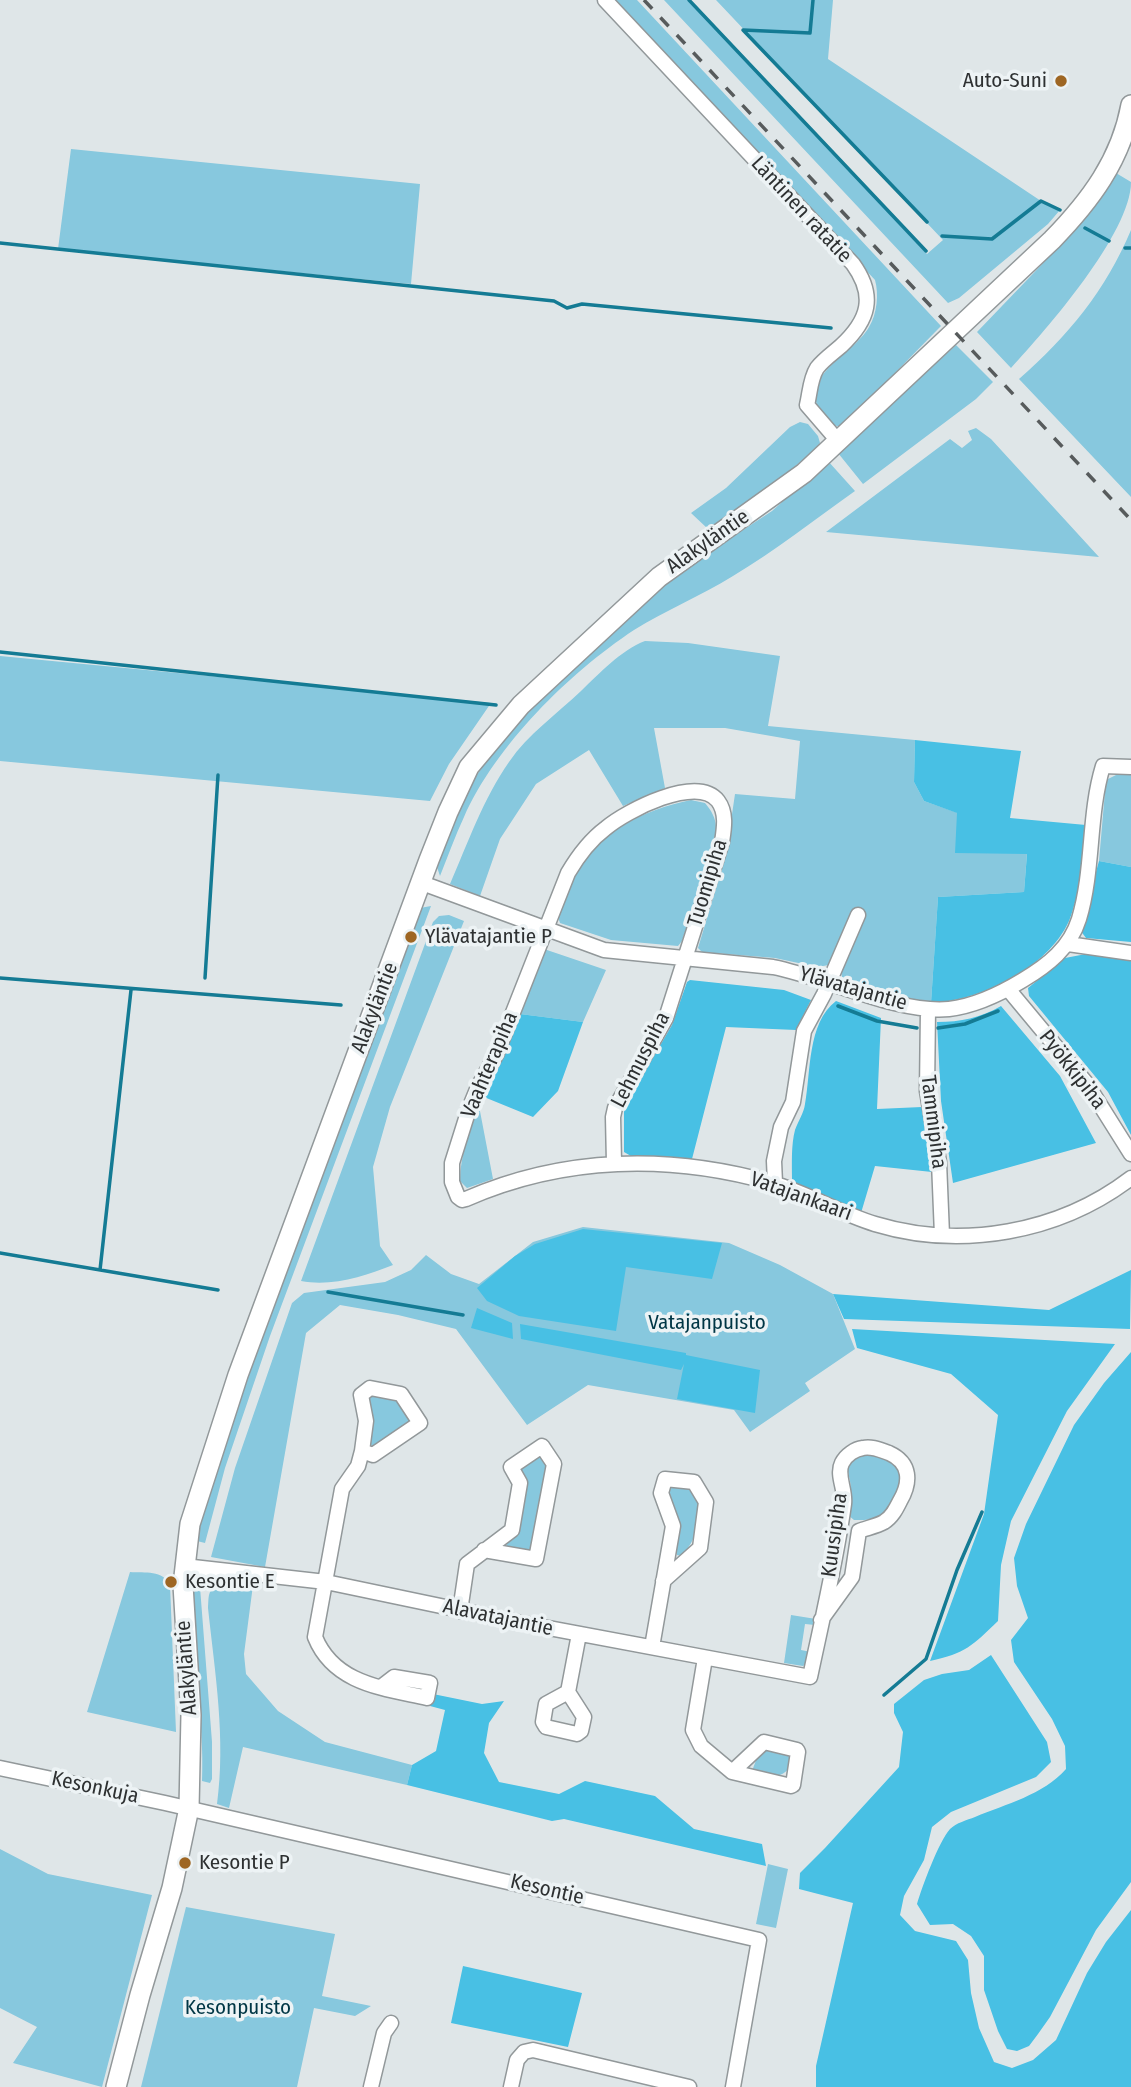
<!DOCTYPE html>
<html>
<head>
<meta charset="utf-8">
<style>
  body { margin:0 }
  canvas { display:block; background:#dfe6e8 }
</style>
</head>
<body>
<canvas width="1131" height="2087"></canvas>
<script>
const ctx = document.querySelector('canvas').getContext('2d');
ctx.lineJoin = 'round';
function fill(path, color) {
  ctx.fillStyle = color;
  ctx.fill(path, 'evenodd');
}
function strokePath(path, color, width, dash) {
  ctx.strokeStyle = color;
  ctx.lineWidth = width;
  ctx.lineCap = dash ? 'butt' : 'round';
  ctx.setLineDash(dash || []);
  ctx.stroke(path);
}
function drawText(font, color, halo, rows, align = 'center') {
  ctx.font = font + ' "Fira Sans Condensed",sans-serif';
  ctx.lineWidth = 7;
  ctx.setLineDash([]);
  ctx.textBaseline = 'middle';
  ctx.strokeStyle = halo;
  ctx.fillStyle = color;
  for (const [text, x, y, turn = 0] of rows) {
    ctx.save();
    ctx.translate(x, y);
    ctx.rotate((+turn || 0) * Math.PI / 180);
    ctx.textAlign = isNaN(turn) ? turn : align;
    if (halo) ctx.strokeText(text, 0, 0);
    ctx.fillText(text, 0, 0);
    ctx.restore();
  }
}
const green = new Path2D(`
  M 615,0 L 637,0 L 941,326 L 843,426 C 835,427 830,424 825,418 C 792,377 853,356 869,327 C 877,314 879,294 875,280 Z
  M 664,0 L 689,0 L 927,254 L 943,240 L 716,0 L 833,0 L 828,59 L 1041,201 L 1060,210 L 1048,224 L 959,298 L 948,303 Z
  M 71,149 L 420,184 L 411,284 L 58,249 Z
  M 1116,173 L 1131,182 C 1131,233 1046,330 1011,368 L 977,332 L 1074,231 L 1090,213 Z
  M 1131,230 L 1131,497 L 1019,379 C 1068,336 1106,290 1131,230 Z
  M 956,345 L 993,382 L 976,399 L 863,484 L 838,453 Z
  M 800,422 L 808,424 L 818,436 L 820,443 L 815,450 L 755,499 L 708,529 L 691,513 L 726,488 L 790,427 Z
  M 976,428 L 991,439 L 1099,557 L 826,532 L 950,439 L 962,448 L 972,440 L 968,431 Z
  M 828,461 L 855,491 C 814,520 775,551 733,576 C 701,596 666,610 634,630 C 569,673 496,745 464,817 C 455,836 448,856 440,876 L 436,864 L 469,787 L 494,749 L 523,715 L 651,596 L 682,570 L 772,511 Z
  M 645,641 L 688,643 L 780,656 L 768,726 L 915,740 L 914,782 L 924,801 L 958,813 L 1027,853 L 1024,892 L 938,897 L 931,1003 L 896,996 L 842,977 L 841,972 L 851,918 L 829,965 L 817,967 L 775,958 L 702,952 L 698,948 L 726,855 L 735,794 L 795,799 L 800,741 L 725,728 L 654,728 L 665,788 L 623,806 L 589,750 L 536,784 L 500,839 L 480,896 L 450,884 C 468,843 483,799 509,762 C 528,734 557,714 581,691 C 599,674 621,650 645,641 Z
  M 0,656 L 491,703 L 449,764 L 430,801 L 0,761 Z
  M 1120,773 L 1131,775 L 1131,867 L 1099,861 L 1106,780 Z
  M 691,800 L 705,803 C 711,810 716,818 716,828 C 713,864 693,907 682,941 L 678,946 L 611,940 L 560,923 L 558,917 C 563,904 568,889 575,876 C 598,831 644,810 691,800 Z
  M 431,906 L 270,1336 L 225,1468 L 205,1543 L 197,1541 L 197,1534 L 233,1416 L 420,908 Z
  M 449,915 L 464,921 L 390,1107 L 373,1167 L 380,1246 L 393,1265 C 365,1276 332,1287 301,1281 L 433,922 L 439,916 Z
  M 544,949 L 606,970 L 583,1022 L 520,1014 Z
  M 479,1106 L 493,1179 L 467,1188 L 460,1181 C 460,1155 470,1131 479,1106 Z
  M 583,1227 L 729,1243 L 780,1265 L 833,1294 L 855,1349 L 805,1383 L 810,1391 L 750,1432 L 734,1410 L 588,1385 L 527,1425 L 456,1329 L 398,1315 L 340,1305 L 306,1333 L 265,1567 L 211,1557 L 235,1468 L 292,1303 L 304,1293 L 385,1282 L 411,1270 L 426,1255 L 451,1274 L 479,1284 L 533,1242 Z
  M 372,1394 L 398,1400 L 410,1419 L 409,1424 L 373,1447 L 369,1443 L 369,1400 Z
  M 871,1452 L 897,1462 L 904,1481 C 888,1510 890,1521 854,1520 L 848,1515 C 848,1508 851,1501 851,1493 C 852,1468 835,1462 871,1452 Z
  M 538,1456 L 546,1463 L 547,1468 L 532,1553 L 506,1547 L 507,1543 L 517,1534 L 519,1468 Z
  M 671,1487 C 677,1487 687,1486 693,1490 C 710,1506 695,1544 681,1556 L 677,1555 L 675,1549 L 668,1490 Z
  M 130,1572 C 145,1573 163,1570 170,1585 L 176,1732 L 87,1712 Z
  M 219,1585 L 253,1585 L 244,1654 L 246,1674 L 278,1711 L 325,1742 L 412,1765 L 407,1785 L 243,1747 L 229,1808 L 217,1804 C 226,1739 215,1673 208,1608 C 209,1597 207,1589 219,1585 Z
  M 200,1587 L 212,1742 L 212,1779 L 210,1783 L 202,1781 C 205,1718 190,1656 193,1593 Z
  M 791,1615 L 816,1619 L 815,1625 L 805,1624 L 801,1650 L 811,1652 L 807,1663 L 803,1666 L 784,1663 Z
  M 767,1748 C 779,1750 791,1751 791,1765 C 781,1782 768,1775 752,1771 L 758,1755 Z
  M 0,1849 L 48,1874 L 152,1895 L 102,2087 L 13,2063 L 37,2027 L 0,2008 Z
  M 768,1864 L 788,1869 L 776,1928 L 756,1924 Z
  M 186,1907 L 335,1934 L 322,1996 L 371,2006 L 355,2016 L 314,2008 L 297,2087 L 141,2087 Z`);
const forest = new Path2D(`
  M 915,740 L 1021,751 L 1010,818 L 1086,825 C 1082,856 1081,892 1069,921 C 1048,968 980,1001 931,1003 L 938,897 L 1024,892 L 1027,854 L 955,853 L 957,813 L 924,801 L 914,782 Z
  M 1099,861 L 1131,867 L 1131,942 L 1086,938 L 1080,930 Z
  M 1086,954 L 1131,960 L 1131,1135 L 1108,1092 L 1029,996 L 1028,988 L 1065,958 Z
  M 690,980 L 784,990 L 811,1000 L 796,1030 L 726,1027 L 692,1159 L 631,1156 L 624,1152 L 624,1112 L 626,1104 L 672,1025 L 687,982 Z
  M 836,1001 L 881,1018 L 877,1109 L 922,1107 L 932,1172 L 875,1166 L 861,1213 L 794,1184 L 792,1179 C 792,1164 791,1145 795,1130 C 798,1121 804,1113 805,1104 C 811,1073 807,1023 836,1001 Z
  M 1001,1006 L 1060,1076 L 1096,1143 L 953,1183 L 941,1101 L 937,1022 C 961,1022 980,1018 1001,1006 Z
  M 520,1014 L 583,1022 L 558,1091 L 533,1117 L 484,1097 Z
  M 583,1229 L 722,1243 L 712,1279 L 626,1267 L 616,1331 L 519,1316 L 487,1301 L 477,1288 L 515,1256 L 535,1244 Z
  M 1131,1270 L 1130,1329 L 844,1319 L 833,1294 L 1049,1310 Z
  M 477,1308 L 512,1323 L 513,1339 L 471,1328 Z
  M 520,1324 L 686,1353 L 686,1355 L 760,1370 L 755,1413 L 677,1399 L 684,1364 L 681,1370 L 521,1339 Z
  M 852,1329 L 1115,1344 L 1067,1411 L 1011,1521 L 1001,1565 L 998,1621 C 972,1646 966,1653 930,1661 L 984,1514 L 998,1415 L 951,1374 L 857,1348 Z
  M 1131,1352 L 1131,1882 L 1096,1930 L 1050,2017 L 1038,2034 L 1029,2046 L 1017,2051 L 1007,2049 L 998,2031 L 984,1990 L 984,1956 L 971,1936 L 953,1924 L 930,1925 L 917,1904 C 922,1887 939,1841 950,1829 C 956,1823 967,1820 975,1817 C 1006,1804 1043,1795 1066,1769 L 1065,1746 L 1052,1719 L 1014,1662 L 1011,1640 L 1028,1618 L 1017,1586 L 1014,1558 L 1026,1524 L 1074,1425 L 1104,1383 Z
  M 991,1655 L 1047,1742 L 1051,1762 L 1036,1777 L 951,1812 L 932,1827 L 924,1860 L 904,1896 L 900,1915 L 915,1931 L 956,1941 L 968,1960 L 971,1993 L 979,2028 L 994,2062 L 1012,2068 L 1033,2060 L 1056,2040 L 1087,1973 L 1106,1942 L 1131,1910 L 1131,2087 L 816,2087 L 816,2066 L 853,1903 L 799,1889 L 800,1873 L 825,1848 L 899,1767 L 903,1732 L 894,1713 L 894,1704 L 924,1680 L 942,1674 L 969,1670 Z
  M 433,1694 L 482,1704 L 504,1701 L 489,1723 L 484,1753 L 499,1782 L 559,1794 L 585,1781 L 655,1796 L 694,1829 L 762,1844 L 766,1866 L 564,1819 L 552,1821 L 407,1785 L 412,1765 L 436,1751 L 445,1710 L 430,1706 Z
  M 463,1966 L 582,1993 L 568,2047 L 451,2023 Z`);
const stream = new Path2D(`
  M 689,0 L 926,251
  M 813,0 L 810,33 L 743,30 L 927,222
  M 1085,228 L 1109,241
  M 942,236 L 992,239 L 1041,201 L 1060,210
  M 0,243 L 554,301 L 567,308 L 582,304 L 831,328
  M 1125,248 L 1131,248
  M 0,652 L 496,705
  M 0,978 L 341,1005
  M 205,978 L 218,775
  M 838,1006 L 877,1021 L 917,1028
  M 938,1028 L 965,1024 L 998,1011
  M 0,1253 L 218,1290
  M 100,1270 L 131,990
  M 328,1292 L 463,1315
  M 884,1695 L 926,1659 L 957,1570 L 982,1512`);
const minor = new Path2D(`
  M 605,0 L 853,264 C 876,296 869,320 841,346 C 833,353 823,360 817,368 C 810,379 810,393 807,405 L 838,441
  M 422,883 L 604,950 L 773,967 C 825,977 898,1014 949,1009 C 975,1006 1000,994 1023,980 C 1048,965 1070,948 1079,919 C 1094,869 1088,815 1103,766 L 1131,767
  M 1068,944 L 1131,953
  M 1008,989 L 1087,1084 L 1131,1154
  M 928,1009 L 927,1091 L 939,1162 L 942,1235
  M 614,1163 L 613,1117 L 615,1108 L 666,1018 L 722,842 C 724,829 727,813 718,801 C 697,774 626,811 606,828 C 590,840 578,856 568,873 L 497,1053 L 478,1087 L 469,1109 L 452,1163 L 452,1182 L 458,1197 L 462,1200 L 466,1199 C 564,1156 670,1154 772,1183 C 807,1193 839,1213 875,1224 C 961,1250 1059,1233 1131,1178
  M 775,1183 L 774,1161 L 781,1127 L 793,1102 L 804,1031 L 824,994 L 858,915
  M 362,1451 L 373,1455 L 420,1423 L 401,1394 L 370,1388 L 361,1395 L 366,1421 L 362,1451 L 358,1466 L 342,1489 L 315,1637 C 334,1684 383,1688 427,1698 L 430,1683 L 394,1677 L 381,1687
  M 184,1566 L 326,1582 L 522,1623 L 810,1677 C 822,1620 836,1562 844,1504 C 846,1490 836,1475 842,1463 C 846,1455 855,1449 863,1448 C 872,1446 880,1450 889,1453 C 911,1463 911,1482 900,1501 C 896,1509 892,1517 884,1522 C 877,1526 867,1528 859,1531 L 852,1577 L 821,1620
  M 460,1611 L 467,1564 L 512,1530 L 520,1483 L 511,1467 L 542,1446 L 554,1464 L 536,1559 L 484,1550
  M 652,1647 L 673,1526 L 661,1493 L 665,1479 L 694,1482 L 706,1502 L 700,1548 L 663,1581
  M 705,1658 L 693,1730 L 701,1746 L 732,1772 L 791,1786 L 793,1785 L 798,1752 L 797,1750 L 764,1742 L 732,1772
  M 568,1692 L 546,1704 L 543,1722 L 546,1727 L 577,1734 L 581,1731 L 584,1717 L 568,1692 L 579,1634
  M 0,1768 L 165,1803 L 759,1940 L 733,2087
  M 371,2087 L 384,2033 L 391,2023
  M 511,2087 L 517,2060 L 524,2052 L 533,2050 L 689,2087`);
const tertiary = new Path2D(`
  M 116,2087 L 140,1995 L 172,1888 L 189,1808 L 191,1715 L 183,1585 L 190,1524 L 238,1375 L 429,860 L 448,812 L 469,767 L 521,705 L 659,577 L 804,473 L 1052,240 C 1090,201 1121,160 1131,105`);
const rail = new Path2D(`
  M 644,0 L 1131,520`);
const markers = [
  [1061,81,7,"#9e6623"],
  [411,937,7,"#9e6623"],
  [171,1582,7,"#9e6623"],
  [185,1863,7,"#9e6623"]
];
const poiNames = [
  ["Auto-Suni",1047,81,"right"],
  ["Ylävatajantie P",425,937],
  ["Kesontie E",185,1582],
  ["Kesontie P",199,1863]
];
const streetNames = [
  ["Läntinen ratatie",801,210,47],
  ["Alakyläntie",708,542,-35],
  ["Tuomipiha",708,883,-73],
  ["Ylävatajantie",853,989,16],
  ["Alakyläntie",375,1008,-69],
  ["Lehmuspiha",641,1060,-63],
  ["Vaahterapiha",490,1065,-67],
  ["Pyökkipiha",1072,1070,52],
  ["Tammipiha",933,1122,83],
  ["Vatajankaari",801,1197,20],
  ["Kuusipiha",835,1535,-82],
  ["Alavatajantie",498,1618,12],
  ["Alakyläntie",187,1668,-94],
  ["Kesonkuja",95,1788,12],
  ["Kesontie",547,1890,13]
];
const parkNames = [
  ["Vatajanpuisto",707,1323],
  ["Kesonpuisto",238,2008]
];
fill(green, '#87c8de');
fill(forest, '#48c0e4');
strokePath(stream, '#147b94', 3.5);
strokePath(minor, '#92989a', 17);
strokePath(tertiary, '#92989a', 22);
strokePath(minor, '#fff', 14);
strokePath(tertiary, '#fff', 19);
strokePath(rail, '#575b5c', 3.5, [12, 12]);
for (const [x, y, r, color] of markers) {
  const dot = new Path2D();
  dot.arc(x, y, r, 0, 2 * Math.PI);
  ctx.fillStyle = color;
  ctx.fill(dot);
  strokePath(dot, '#edf3f5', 2.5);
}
drawText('21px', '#2e3132', '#edf3f5', poiNames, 'left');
drawText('21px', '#2e3132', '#edf3f5', streetNames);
drawText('21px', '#003645', '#edf3f5', parkNames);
</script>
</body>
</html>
